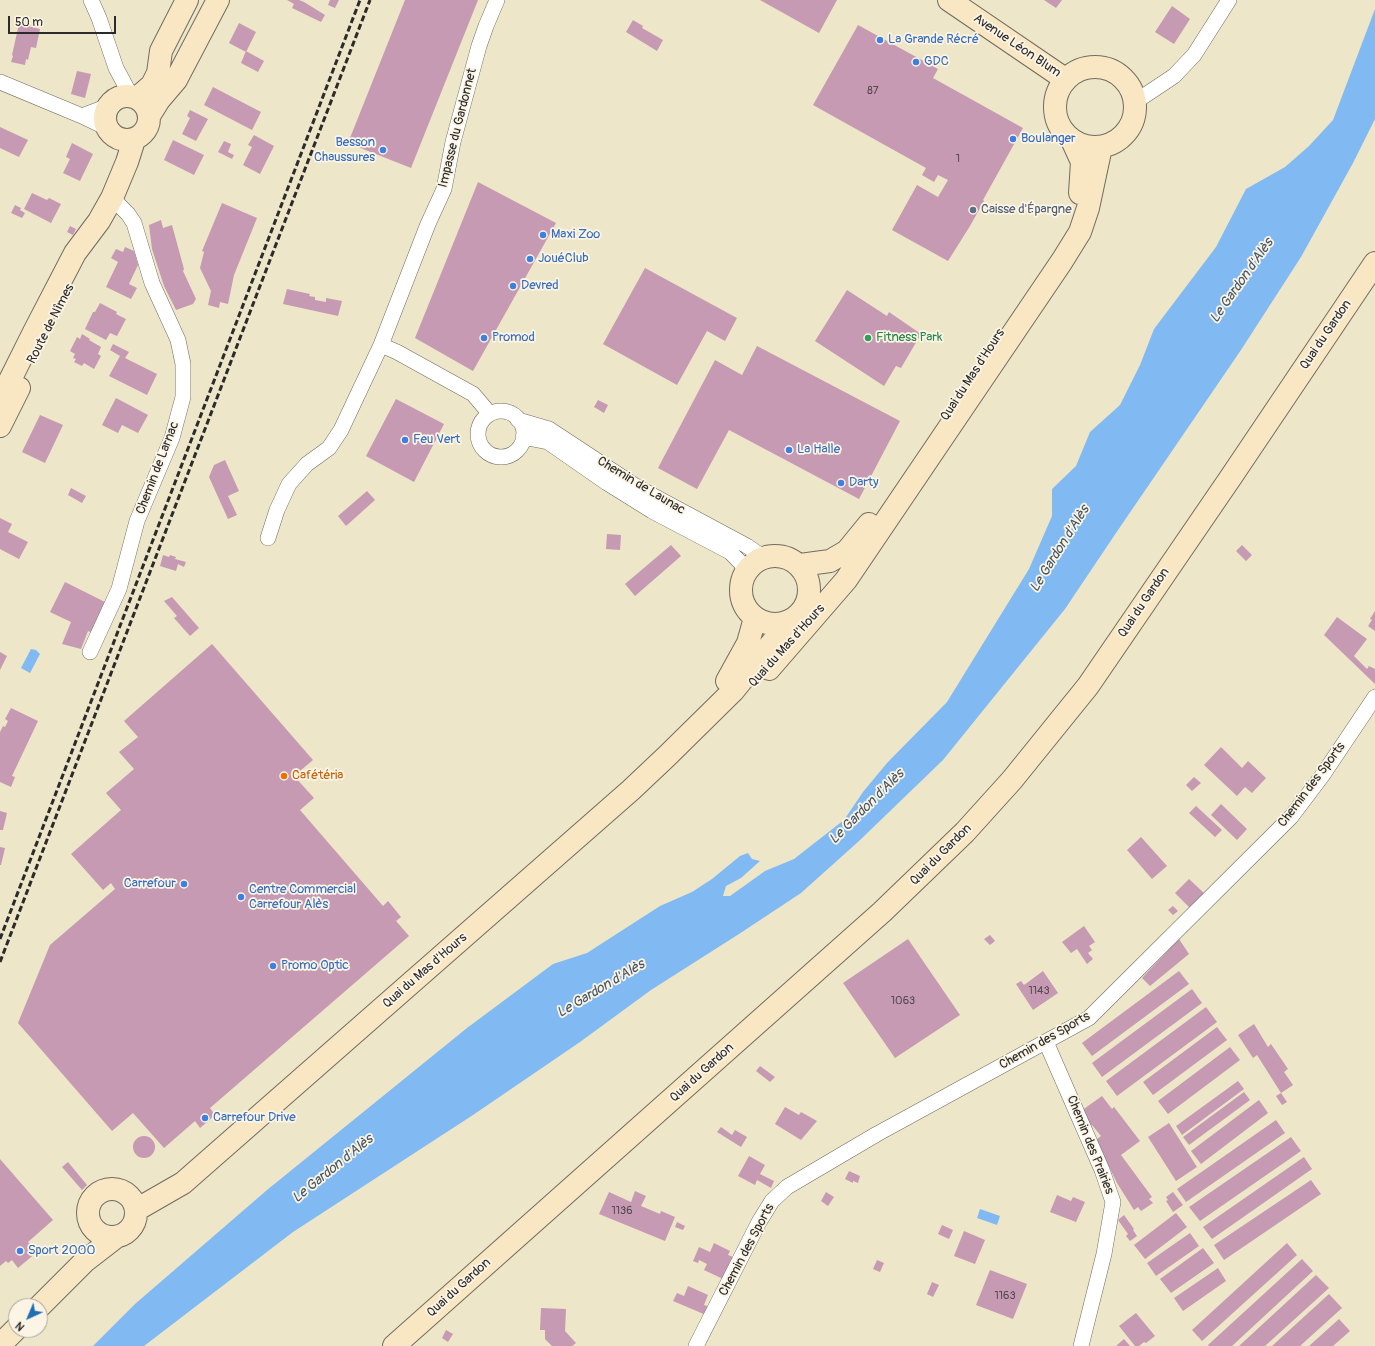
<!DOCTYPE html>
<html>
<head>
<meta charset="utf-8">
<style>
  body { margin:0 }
  #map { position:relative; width:1375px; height:1346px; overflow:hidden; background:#ede6c8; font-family:Pangolin,sans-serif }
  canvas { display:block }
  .north { position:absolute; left:8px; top:1298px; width:40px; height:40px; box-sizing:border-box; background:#fcf5e5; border:1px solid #a8a49b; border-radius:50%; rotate:224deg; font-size:11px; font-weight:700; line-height:16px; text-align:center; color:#2b2b2b }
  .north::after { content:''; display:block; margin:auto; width:14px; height:18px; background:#1f6fb2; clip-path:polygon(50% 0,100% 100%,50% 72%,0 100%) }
  .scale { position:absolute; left:8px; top:16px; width:108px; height:18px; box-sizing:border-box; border:2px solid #2b2b2b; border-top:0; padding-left:5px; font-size:12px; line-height:14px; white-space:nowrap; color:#2b2b2b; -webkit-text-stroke:3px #fcf5e5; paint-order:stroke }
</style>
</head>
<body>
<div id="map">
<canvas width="1375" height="1346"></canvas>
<div class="north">N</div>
<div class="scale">50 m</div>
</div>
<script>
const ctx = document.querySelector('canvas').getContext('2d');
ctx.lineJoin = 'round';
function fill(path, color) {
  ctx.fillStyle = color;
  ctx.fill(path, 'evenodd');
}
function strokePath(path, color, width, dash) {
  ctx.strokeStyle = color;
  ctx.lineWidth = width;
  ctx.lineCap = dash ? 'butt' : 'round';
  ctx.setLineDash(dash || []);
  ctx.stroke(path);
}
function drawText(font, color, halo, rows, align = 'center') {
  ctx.font = font + ' Pangolin,sans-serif';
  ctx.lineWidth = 3.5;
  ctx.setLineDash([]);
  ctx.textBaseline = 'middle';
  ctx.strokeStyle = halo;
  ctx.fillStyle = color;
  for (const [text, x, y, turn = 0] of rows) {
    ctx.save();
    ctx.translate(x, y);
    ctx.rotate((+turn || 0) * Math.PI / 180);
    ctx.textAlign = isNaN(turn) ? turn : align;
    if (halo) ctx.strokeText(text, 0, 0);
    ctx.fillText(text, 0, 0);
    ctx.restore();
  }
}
const water = new Path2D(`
  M 1375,9 L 1375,119 L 1353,163 L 1301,257 L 1241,350 L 1116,533 L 1065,609 L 943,760 L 859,841 L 801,893 L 739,934 L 651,990 L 580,1042 L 473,1115 L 293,1232 L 144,1346 L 93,1346 L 135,1304 L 267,1190 L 467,1028 L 553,964 L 587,953 L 660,906 L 692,892 L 712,879 L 740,856 L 748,853 L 752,859 L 760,861 L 741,878 L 726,886 L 723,896 L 730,896 L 765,871 L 794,859 L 844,820 L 863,792 L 887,763 L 947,702 L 1029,569 L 1052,516 L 1052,489 L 1076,466 L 1090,432 L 1120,405 L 1140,365 L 1154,329 L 1216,247 L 1246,189 L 1285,167 L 1309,146 L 1333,120 Z
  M 31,649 L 36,650 L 40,654 L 30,673 L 21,668 Z
  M 980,1209 L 1000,1216 L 997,1225 L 977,1218 Z`);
const building = new Path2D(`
  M 287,0 L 299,0 L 304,2 L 325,15 L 321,22 L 292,8 L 294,4 Z
  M 330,0 L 339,0 L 335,8 L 328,5 Z
  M 405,0 L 478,0 L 411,168 L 348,143 Z
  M 760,0 L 837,0 L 819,33 Z
  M 1044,0 L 1062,0 L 1056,8 Z
  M 1172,6 L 1190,19 L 1174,44 L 1155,32 Z
  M 633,20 L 643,26 L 642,28 L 663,40 L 657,51 L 626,32 Z
  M 239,23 L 256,32 L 246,52 L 229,43 Z
  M 19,24 L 40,29 L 36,48 L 31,47 L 28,60 L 26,59 L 25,65 L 11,62 L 13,56 L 12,55 Z
  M 858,25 L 938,69 L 933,78 L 1023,128 L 983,200 L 984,201 L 970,226 L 948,261 L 892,230 L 917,185 L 938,197 L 948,180 L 938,175 L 934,182 L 922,175 L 926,168 L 813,105 Z
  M 246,51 L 264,61 L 258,72 L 241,63 Z
  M 77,71 L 91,74 L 85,98 L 71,94 Z
  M 213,87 L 261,112 L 252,130 L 204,105 Z
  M 190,110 L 208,119 L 196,141 L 182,134 L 190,118 L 187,116 Z
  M 0,127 L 28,140 L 19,157 L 0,148 Z
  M 254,135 L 274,146 L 260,174 L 243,165 L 252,147 L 248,145 Z
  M 173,140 L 204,155 L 194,175 L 164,160 Z
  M 224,141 L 231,144 L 228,152 L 234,155 L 232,159 L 218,152 Z
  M 72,143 L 93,154 L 80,181 L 63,173 L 70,159 L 66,157 Z
  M 478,182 L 556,223 L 473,371 L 415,338 Z
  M 32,193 L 47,200 L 49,198 L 61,204 L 51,223 L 24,209 Z
  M 222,203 L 257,218 L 234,275 L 228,304 L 220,302 L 219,308 L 208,305 L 211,291 L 200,268 L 204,252 L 202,251 Z
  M 15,205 L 21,208 L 20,210 L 25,213 L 22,218 L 11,213 Z
  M 161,220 L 163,228 L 172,225 L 184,269 L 183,271 L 196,299 L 193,304 L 176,310 L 164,286 L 152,249 L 149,225 Z
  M 70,226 L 76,229 L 73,235 L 67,232 Z
  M 125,247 L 134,251 L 138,265 L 129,284 L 137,288 L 131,299 L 106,287 L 118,262 L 111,258 L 116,249 L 123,252 Z
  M 645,268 L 737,318 L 725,341 L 707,331 L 677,385 L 603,344 Z
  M 287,289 L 310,294 L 309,296 L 315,297 L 315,300 L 326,302 L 326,298 L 342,301 L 338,316 L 283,304 Z
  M 847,290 L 887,316 L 889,312 L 921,334 L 901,368 L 896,366 L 884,386 L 815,341 Z
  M 100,303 L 117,312 L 116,314 L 126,319 L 117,336 L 110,333 L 106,340 L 85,329 L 93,312 L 95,312 Z
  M 82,334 L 90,339 L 89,340 L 101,347 L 98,354 L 101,356 L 94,369 L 84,363 L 82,366 L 74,362 L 76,359 L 73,358 L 75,354 L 70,351 L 77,337 L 80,339 Z
  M 113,344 L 129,352 L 125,358 L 157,374 L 147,395 L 109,376 L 120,356 L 110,350 Z
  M 757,346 L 900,421 L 859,499 L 729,430 L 697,489 L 658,468 L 715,360 L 742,375 Z
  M 116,398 L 148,415 L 138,433 L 122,425 L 118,433 L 102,425 Z
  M 396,399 L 444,424 L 414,482 L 366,456 Z
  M 598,400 L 608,405 L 604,413 L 594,407 Z
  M 40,415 L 63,425 L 45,463 L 22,452 Z
  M 225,460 L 239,491 L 228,496 L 237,515 L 228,519 L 209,477 L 214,465 Z
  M 71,488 L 86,496 L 82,503 L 68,495 Z
  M 367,491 L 375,500 L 346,526 L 338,516 Z
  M 0,518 L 12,524 L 8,532 L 28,542 L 19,559 L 0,549 Z
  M 607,534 L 621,535 L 620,550 L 606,549 Z
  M 671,545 L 681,556 L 635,596 L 625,584 Z
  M 1242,545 L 1252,555 L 1246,561 L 1236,551 Z
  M 163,555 L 169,557 L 170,555 L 176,557 L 175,559 L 186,562 L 184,567 L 178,564 L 176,571 L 160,566 Z
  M 65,582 L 105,602 L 92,633 L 88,631 L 81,649 L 62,644 L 71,622 L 50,612 Z
  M 172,597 L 199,628 L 190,636 L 174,618 L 177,616 L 164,601 Z
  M 1375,611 L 1375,631 L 1368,626 L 1372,620 L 1370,619 Z
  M 1337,617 L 1367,639 L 1354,656 L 1367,669 L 1369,666 L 1375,669 L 1375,684 L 1324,635 Z
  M 212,644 L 313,760 L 294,776 L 314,798 L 300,810 L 383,906 L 388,901 L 401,917 L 396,921 L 409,936 L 210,1108 L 215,1115 L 200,1128 L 195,1121 L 164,1148 L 133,1113 L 112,1131 L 18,1023 L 50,945 L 115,889 L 111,883 L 103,890 L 71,854 L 121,810 L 106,793 L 134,769 L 119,752 L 138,737 L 124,721 Z
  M 0,652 L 7,656 L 0,670 Z
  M 11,708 L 38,721 L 12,776 L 15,777 L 11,787 L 0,782 L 0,732 L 3,726 L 5,727 L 8,721 L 5,719 Z
  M 1221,747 L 1242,768 L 1248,761 L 1266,778 L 1252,793 L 1245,787 L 1237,796 L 1204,765 Z
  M 1194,777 L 1201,783 L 1192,791 L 1186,785 Z
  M 1221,804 L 1247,829 L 1237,840 L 1211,815 Z
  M 1196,806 L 1222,830 L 1215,837 L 1189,813 Z
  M 0,811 L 7,813 L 3,830 L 0,830 Z
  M 1141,837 L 1167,866 L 1152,879 L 1127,850 Z
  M 0,847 L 5,848 L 1,865 L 0,865 Z
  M 1189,879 L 1205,894 L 1190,908 L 1175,893 Z
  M 1173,906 L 1178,911 L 1173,915 L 1168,910 Z
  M 1084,926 L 1095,942 L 1089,946 L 1092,950 L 1088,953 L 1093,959 L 1087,964 L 1077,949 L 1071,953 L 1062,942 Z
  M 990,935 L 995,941 L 990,945 L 984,939 Z
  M 908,939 L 960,1015 L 895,1058 L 843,983 Z
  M 1179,939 L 1189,954 L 1150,986 L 1142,978 Z
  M 1043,971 L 1058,993 L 1033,1010 L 1016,984 L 1021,981 L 1024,985 Z
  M 1179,971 L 1189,984 L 1092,1056 L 1082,1043 Z
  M 1192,989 L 1202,1003 L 1102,1077 L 1092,1063 Z
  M 1206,1007 L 1217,1022 L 1117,1096 L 1106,1081 Z
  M 1254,1024 L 1268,1047 L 1271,1044 L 1288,1069 L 1284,1072 L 1293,1085 L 1281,1093 L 1257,1055 L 1253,1058 L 1238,1035 Z
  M 1217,1027 L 1227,1040 L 1153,1095 L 1143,1082 Z
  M 1230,1047 L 1240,1060 L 1168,1114 L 1158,1101 Z
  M 760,1066 L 775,1077 L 770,1082 L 756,1071 Z
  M 1238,1081 L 1244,1089 L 1182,1135 L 1176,1126 Z
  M 1244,1092 L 1250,1100 L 1189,1145 L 1183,1137 Z
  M 1281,1093 L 1287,1102 L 1282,1105 L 1276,1096 Z
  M 1102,1096 L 1112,1109 L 1114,1107 L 1140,1141 L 1121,1155 L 1152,1197 L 1149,1199 L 1153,1203 L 1141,1211 L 1138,1207 L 1134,1210 L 1117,1183 L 1096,1140 L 1101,1136 L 1092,1125 L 1089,1127 L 1081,1111 Z
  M 1259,1100 L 1268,1113 L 1201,1164 L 1191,1151 Z
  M 785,1107 L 799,1115 L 801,1112 L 817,1121 L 801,1140 L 775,1124 Z
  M 1276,1120 L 1285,1133 L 1186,1202 L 1177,1189 Z
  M 1169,1123 L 1197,1167 L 1176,1181 L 1148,1137 Z
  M 721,1127 L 732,1135 L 735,1130 L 747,1137 L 741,1147 L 717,1132 Z
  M133 1147a11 11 0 1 1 22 0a11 11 0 1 1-22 0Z
  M 1291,1137 L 1301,1151 L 1200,1221 L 1189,1207 Z
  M 749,1156 L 765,1165 L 760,1174 L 774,1181 L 771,1188 L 757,1180 L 755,1185 L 738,1176 Z
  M 1304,1157 L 1312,1169 L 1212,1239 L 1203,1227 Z
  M 0,1159 L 53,1220 L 28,1242 L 37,1252 L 18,1268 L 12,1260 L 8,1263 L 6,1261 L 0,1266 Z
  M 68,1162 L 87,1185 L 82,1190 L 62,1167 Z
  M 849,1171 L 860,1176 L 858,1183 L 853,1181 L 853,1183 L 845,1179 Z
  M 1311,1180 L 1321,1194 L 1224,1260 L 1214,1245 Z
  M 635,1191 L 646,1196 L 641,1206 L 660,1214 L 661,1211 L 675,1217 L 665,1241 L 599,1214 L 609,1192 L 631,1202 Z
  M 826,1192 L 834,1197 L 828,1206 L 821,1201 Z
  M 1173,1192 L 1183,1205 L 1173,1212 L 1166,1201 L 1168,1200 L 1166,1197 Z
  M 1057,1195 L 1071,1201 L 1073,1197 L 1085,1202 L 1076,1222 L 1050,1212 Z
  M 1176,1213 L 1187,1227 L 1145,1259 L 1134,1245 Z
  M 1124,1215 L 1134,1229 L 1133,1230 L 1137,1236 L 1130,1241 L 1126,1236 L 1128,1234 L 1118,1220 Z
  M 677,1222 L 685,1226 L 683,1230 L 675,1227 Z
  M 942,1225 L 953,1230 L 949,1239 L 938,1234 Z
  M 964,1231 L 985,1240 L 975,1264 L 954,1256 Z
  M 1190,1233 L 1199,1246 L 1156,1276 L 1147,1263 Z
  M 714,1243 L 730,1251 L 728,1255 L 733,1257 L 723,1279 L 704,1270 L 707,1264 L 699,1260 L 698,1263 L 693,1261 L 699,1247 L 710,1252 Z
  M 1287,1243 L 1297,1255 L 1202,1341 L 1192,1330 Z
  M 1203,1248 L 1214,1263 L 1171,1293 L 1160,1279 Z
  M 1302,1259 L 1313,1271 L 1232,1346 L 1209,1346 L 1208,1345 Z
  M 877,1260 L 884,1263 L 880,1272 L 873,1269 Z
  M 1218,1268 L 1226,1281 L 1183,1311 L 1174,1298 Z
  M 990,1270 L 1027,1284 L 1013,1319 L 976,1305 Z
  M 1316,1275 L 1329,1288 L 1265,1346 L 1239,1346 Z
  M 932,1282 L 939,1285 L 933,1297 L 927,1294 Z
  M 688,1286 L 708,1295 L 704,1305 L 710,1307 L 706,1315 L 673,1301 L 677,1293 L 684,1296 Z
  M 1329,1294 L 1342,1308 L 1300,1346 L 1272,1346 Z
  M 541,1308 L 566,1309 L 565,1331 L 576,1343 L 572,1346 L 552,1346 L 545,1339 L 545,1330 L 540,1330 Z
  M 1136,1313 L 1155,1336 L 1146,1343 L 1144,1342 L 1139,1346 L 1135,1346 L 1119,1326 Z
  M 1339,1319 L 1350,1331 L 1333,1346 L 1309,1346 Z
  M 446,1330 L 453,1334 L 448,1342 L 442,1338 Z
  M 1124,1339 L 1130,1346 L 1116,1346 Z`);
const street = new Path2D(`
  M 91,0 L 99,18 L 116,68 L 131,96
  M 0,82 L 82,116 L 107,128
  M 1135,102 L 1174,76 L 1194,55 L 1229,0
  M 82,116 L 108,106
  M 381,345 L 428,224 L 444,189 L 453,142 L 479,46 L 486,26 L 497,0
  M478 434a23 23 0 1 1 46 0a23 23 0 1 1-46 0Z
  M 518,420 L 549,429 L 637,487 L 747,546 L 763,557
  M 523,437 L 548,442 L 607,483 L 652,511 L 730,552 L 741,563 L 746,572
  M 268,538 L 277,510 L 289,484 L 307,464 L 329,448 L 341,430 L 381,345 L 397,352 L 473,394 L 490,414
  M 90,652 L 119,589 L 137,521 L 172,438 L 183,397 L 183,364 L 178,340 L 152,283 L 134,223 L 128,214 L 112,198
  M 1046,1042 L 1102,1170 L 1113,1202 L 1104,1254 L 1081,1346
  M 696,1346 L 759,1222 L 772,1201 L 787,1187 L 877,1134 L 1089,1018 L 1291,817 L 1322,776 L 1375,697`);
const secondary = new Path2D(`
  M 949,0 L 1065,79
  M1055 107a40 40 0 1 1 80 0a40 40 0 1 1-80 0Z
  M105 118a22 22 0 1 1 44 0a22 22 0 1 1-44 0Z
  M 137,98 L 152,85 L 158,73 L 161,51 L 187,0
  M 149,116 L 159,100 L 176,80 L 218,0
  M 1072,140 L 1082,162 L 1080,193
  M 0,400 L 34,332 L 75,253 L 99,221 L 112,198 L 127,162 L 134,140
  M 0,426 L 19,388
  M741 590a34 34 0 1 1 68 0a34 34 0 1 1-68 0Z
  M 800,565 L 830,561 L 847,551 L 869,524
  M 769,669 L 846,580 L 1062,261 L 1080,232 L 1088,208 L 1101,147
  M 727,681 L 748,643 L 755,618
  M88 1213a24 24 0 1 1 48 0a24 24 0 1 1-48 0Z
  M 136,1210 L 183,1183 L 631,790 L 667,756 L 733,691 L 789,622
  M 40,1306 L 85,1261 L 116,1237
  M 0,1345 L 16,1329
  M 394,1346 L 882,912 L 965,832 L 1012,780 L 1088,686 L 1231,477 L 1375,263`);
const rail = new Path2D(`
  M 0,939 L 360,0
  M 0,962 L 370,0`);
const markers = [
  [880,40,4,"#3f7fe0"],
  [916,62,4,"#3f7fe0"],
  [1013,139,4,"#3f7fe0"],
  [383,150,4,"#3f7fe0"],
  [973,210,4,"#5c6f8a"],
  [543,235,4,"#3f7fe0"],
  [530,259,4,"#3f7fe0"],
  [513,286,4,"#3f7fe0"],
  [484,338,4,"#3f7fe0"],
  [868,338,4,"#2e9e5b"],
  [405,440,4,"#3f7fe0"],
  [789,450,4,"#3f7fe0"],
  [841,483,4,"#3f7fe0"],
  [284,776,4,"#e8710a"],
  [184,884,4,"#3f7fe0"],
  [241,897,4,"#3f7fe0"],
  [273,966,4,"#3f7fe0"],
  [205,1118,4,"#3f7fe0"],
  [20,1251,4,"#3f7fe0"]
];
const numberNames = [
  ["87",873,91],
  ["1",958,159],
  ["1143",1039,991],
  ["1063",903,1001],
  ["1136",622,1211],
  ["1163",1005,1296]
];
const shopNames = [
  ["La Grande Récré",888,40],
  ["GDC",924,62],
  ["Boulanger",1021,139],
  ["Besson",375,143,"right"],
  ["Chaussures",375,158,"right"],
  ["Maxi Zoo",551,235],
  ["JouéClub",538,259],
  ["Devred",521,286],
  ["Promod",492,338],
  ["Feu Vert",413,440],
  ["La Halle",797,450],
  ["Darty",849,483],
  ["Carrefour",176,884,"right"],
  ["Centre Commercial",249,890],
  ["Carrefour Alès",249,905],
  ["Promo Optic",281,966],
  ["Carrefour Drive",213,1118],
  ["Sport 2000",28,1251]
];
const streetNames = [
  ["Avenue Léon Blum",1017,46,34],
  ["Impasse du Gardonnet",458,128,-76],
  ["Route de Nîmes",51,324,-63],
  ["Quai du Gardon",1326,335,-56],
  ["Quai du Mas d'Hours",973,375,-57],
  ["Chemin de Larnac",158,468,-69],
  ["Chemin de Launac",641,486,31],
  ["Quai du Gardon",1144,603,-56],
  ["Quai du Mas d'Hours",787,646,-48],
  ["Chemin des Sports",1312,785,-53],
  ["Quai du Gardon",941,855,-45],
  ["Quai du Mas d'Hours",425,971,-41],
  ["Chemin des Sports",1045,1041,-30],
  ["Quai du Gardon",702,1073,-42],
  ["Chemin des Prairies",1090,1145,68],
  ["Chemin des Sports",747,1250,-62],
  ["Quai du Gardon",459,1288,-42]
];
const serviceNames = [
  ["Caisse d'Épargne",981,210]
];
const leisureNames = [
  ["Fitness Park",876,338]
];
const foodNames = [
  ["Cafétéria",292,776]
];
const waterNames = [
  ["Le Gardon d'Alès",1242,281,-55],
  ["Le Gardon d'Alès",1060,549,-58],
  ["Le Gardon d'Alès",867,807,-45],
  ["Le Gardon d'Alès",601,989,-31],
  ["Le Gardon d'Alès",333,1169,-39]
];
fill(water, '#81baf2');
fill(building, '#c69ab2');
strokePath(street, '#6f6c62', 16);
strokePath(secondary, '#6f6c62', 24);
strokePath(street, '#fff', 15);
strokePath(secondary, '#f9e7c3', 22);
strokePath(rail, '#2b2b2b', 3, [6, 3]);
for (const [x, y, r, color] of markers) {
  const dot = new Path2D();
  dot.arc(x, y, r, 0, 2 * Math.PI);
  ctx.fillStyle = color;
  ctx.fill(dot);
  strokePath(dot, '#fcf5e5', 1.5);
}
drawText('11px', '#52474d', null, numberNames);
drawText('13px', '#366cbe', '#fcf5e5', shopNames, 'left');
drawText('13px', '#2b2b2b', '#fcf5e5', streetNames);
drawText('13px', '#4e5e75', '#fcf5e5', serviceNames, 'left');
drawText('13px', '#27864d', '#fcf5e5', leisureNames, 'left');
drawText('13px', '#c56008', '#fcf5e5', foodNames, 'left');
drawText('italic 14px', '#455667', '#fcf5e5', waterNames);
</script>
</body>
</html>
